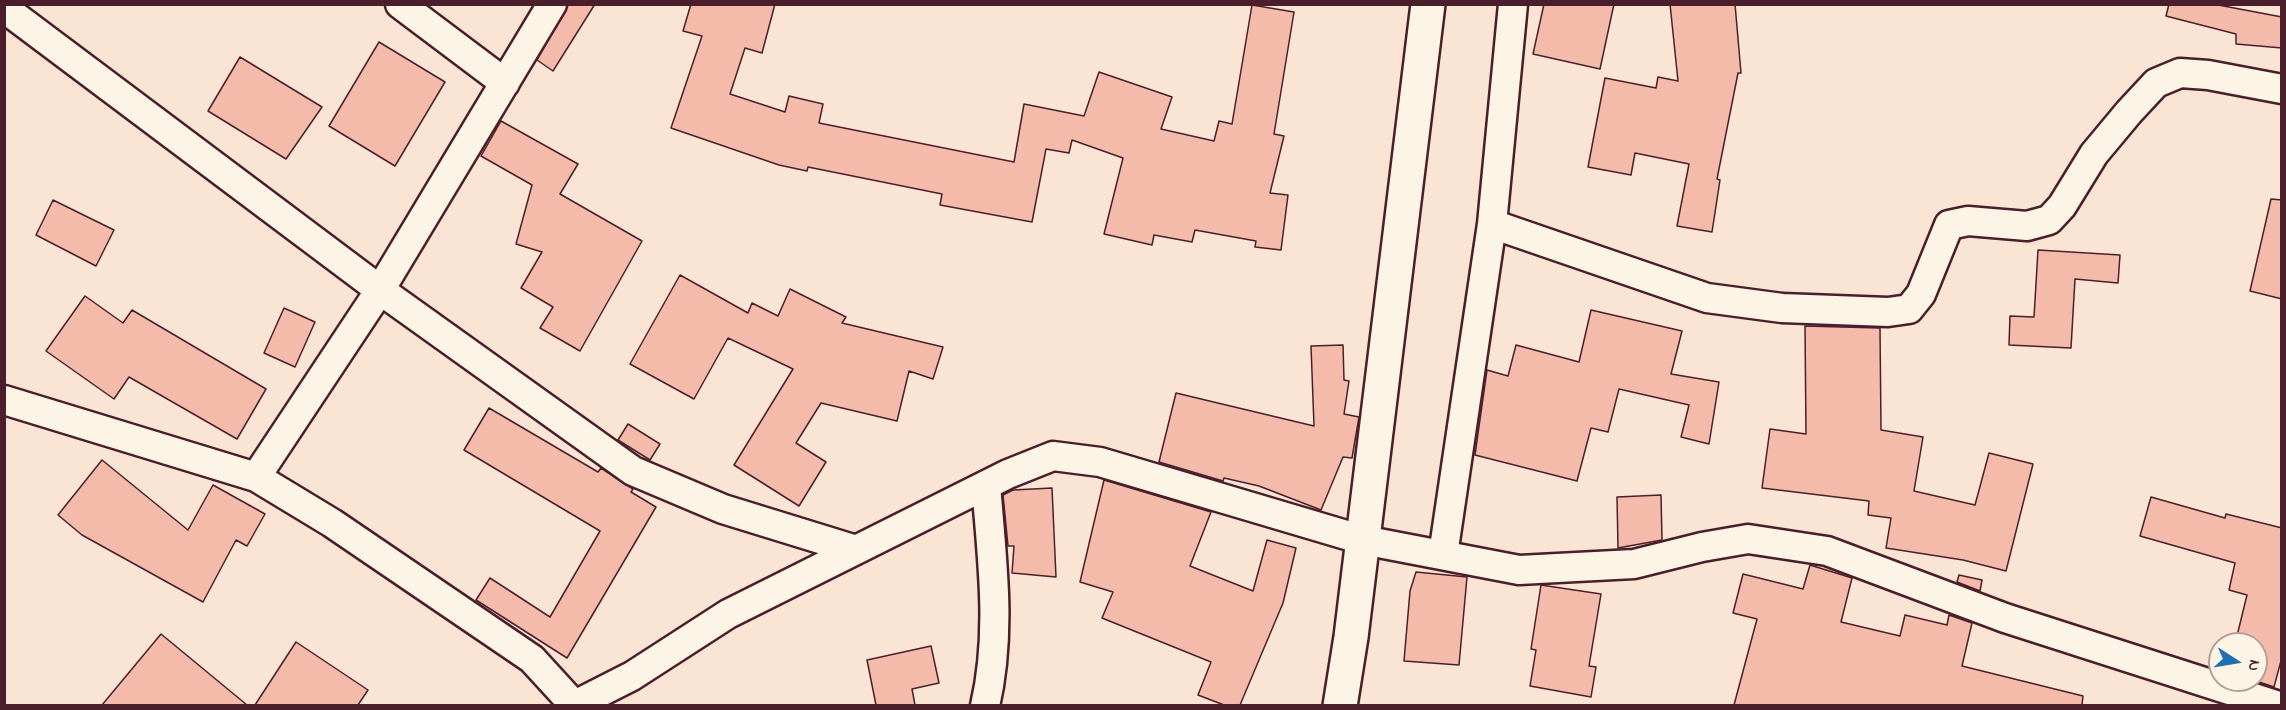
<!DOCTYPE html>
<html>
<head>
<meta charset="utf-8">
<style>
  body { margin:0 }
  #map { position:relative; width:2286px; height:710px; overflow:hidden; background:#fae4d4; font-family:"Indie Flower",sans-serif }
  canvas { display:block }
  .frame { position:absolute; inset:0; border:6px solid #4a1f2b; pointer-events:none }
  .north { position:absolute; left:2208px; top:632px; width:60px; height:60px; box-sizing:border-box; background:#fcf5e5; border:2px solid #b59f9b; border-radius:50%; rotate:102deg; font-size:16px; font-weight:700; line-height:24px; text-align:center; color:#4a1f2b }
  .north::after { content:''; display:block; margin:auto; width:21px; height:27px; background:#1f6fb2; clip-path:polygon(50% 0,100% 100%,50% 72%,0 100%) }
</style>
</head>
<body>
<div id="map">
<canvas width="2286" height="710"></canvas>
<div class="frame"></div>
<div class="north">N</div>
</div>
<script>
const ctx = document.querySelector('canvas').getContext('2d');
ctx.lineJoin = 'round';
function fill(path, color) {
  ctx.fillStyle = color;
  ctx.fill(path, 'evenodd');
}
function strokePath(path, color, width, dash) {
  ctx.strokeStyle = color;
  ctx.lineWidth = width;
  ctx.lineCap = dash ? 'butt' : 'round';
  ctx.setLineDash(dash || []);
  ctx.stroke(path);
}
const building = new Path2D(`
  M 568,4 L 595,4 L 553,71 L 537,60 Z
  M 691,4 L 775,4 L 762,53 L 745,48 L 730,94 L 785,112 L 789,96 L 823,104 L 819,123 L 1014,162 L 1024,104 L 1084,116 L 1099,72 L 1172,97 L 1161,129 L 1214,141 L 1219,121 L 1232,124 L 1252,5 L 1294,12 L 1274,134 L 1284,136 L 1270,193 L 1288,195 L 1281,250 L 1255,247 L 1256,241 L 1195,230 L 1192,242 L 1154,235 L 1152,245 L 1104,234 L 1123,158 L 1072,140 L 1069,153 L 1046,149 L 1032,222 L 940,205 L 942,194 L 808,167 L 807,171 L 779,165 L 671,128 L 702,36 L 683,31 Z
  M 1544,4 L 1614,4 L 1600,69 L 1533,54 Z
  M 1670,4 L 1735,4 L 1741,73 L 1738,73 L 1717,179 L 1720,180 L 1712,232 L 1677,226 L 1689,164 L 1635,153 L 1631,175 L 1588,167 L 1605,78 L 1656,88 L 1658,77 L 1678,81 Z
  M 2169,4 L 2213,4 L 2282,17 L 2282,48 L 2236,44 L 2236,34 L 2166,16 Z
  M 379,42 L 445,82 L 395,166 L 329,126 Z
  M 240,57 L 322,107 L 286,159 L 208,111 Z
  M 501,121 L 578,164 L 560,194 L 642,241 L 580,351 L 540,328 L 553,307 L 521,288 L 542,252 L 516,244 L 532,185 L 481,156 Z
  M 2271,199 L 2282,200 L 2282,299 L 2250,291 Z
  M 53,200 L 114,230 L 96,266 L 36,235 Z
  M 2038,250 L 2120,255 L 2118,283 L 2075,279 L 2071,348 L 2009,345 L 2010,316 L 2034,317 Z
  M 680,275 L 748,313 L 752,303 L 778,316 L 790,289 L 846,317 L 842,323 L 943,347 L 933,379 L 909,371 L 897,421 L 821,403 L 796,443 L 826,462 L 799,506 L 734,465 L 793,369 L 728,338 L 694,399 L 630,364 Z
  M 85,296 L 123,323 L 132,310 L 266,389 L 237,439 L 129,377 L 114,399 L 46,351 Z
  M 284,308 L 315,322 L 295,367 L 264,353 Z
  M 1591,310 L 1682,331 L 1671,374 L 1719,382 L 1709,444 L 1681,437 L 1689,405 L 1619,389 L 1608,432 L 1591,428 L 1577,481 L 1475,455 L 1487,370 L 1508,376 L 1516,345 L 1579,362 Z
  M 1805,326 L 1880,328 L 1881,430 L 1923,437 L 1914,491 L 1975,505 L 1989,453 L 2033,464 L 2006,571 L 1963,560 L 1886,548 L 1891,518 L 1868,515 L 1869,501 L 1762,488 L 1770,429 L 1806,434 Z
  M 1343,345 L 1344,380 L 1349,381 L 1344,414 L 1359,417 L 1352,458 L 1343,457 L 1321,510 L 1259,486 L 1224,478 L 1223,481 L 1159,462 L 1176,393 L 1314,426 L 1311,346 Z
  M 489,408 L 598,472 L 601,468 L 633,489 L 631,492 L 656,507 L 567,658 L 476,600 L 490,578 L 550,617 L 600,531 L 464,450 Z
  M 628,424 L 660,444 L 650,460 L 618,440 Z
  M 102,460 L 188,530 L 213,485 L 265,514 L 247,546 L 236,540 L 203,602 L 82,535 L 58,515 Z
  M 1104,480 L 1211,512 L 1190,566 L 1253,591 L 1267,540 L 1296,548 L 1283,603 L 1240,705 L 1224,705 L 1198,695 L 1211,662 L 1102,618 L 1113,592 L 1080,582 Z
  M 1052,488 L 1056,577 L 1012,573 L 1014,546 L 1008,546 L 1003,495 L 1013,490 Z
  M 1661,495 L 1662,540 L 1618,548 L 1617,497 Z
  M 2151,497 L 2225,518 L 2226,514 L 2282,528 L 2282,657 L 2274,687 L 2256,681 L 2256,644 L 2235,644 L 2247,595 L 2229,590 L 2235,563 L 2140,536 Z
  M 1810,565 L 1852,578 L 1841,622 L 1900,636 L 1905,615 L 1947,625 L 1949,615 L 1972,623 L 1962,666 L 2083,696 L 2082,705 L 1734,705 L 1757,619 L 1733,613 L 1743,574 L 1803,589 Z
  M 1416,572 L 1467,577 L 1459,665 L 1404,661 L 1410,591 Z
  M 1959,575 L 1982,580 L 1980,591 L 1957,582 Z
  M 1541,585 L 1601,594 L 1589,666 L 1596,667 L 1591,697 L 1530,686 L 1536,650 L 1531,649 Z
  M 161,634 L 247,705 L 102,705 Z
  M 296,642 L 368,690 L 358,705 L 255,705 Z
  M 931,646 L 939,683 L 912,689 L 915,705 L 876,705 L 867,660 Z`);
const minor = new Path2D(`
  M 400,4 L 505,83
  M 4,8 L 380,290 L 633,471 L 723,509 L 856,550
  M 1492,224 L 1707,298 L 1782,308 L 1888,312 L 1909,309 L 1921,294 L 1949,225 L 1968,221 L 2027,226 L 2049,220 L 2062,206 L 2094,154 L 2129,112 L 2156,83 L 2180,73 L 2208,75 L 2282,89
  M 4,400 L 256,477 L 332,523 L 532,659 L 575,706
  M 256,477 L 380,290 L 552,4
  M 1443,555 L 1492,224 L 1513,4
  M 575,705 L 632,676 L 728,614 L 1008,474 L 1053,456 L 1100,462 L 1363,540 L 1519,570 L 1634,564 L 1702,547 L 1748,539 L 1827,551 L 2005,618 L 2279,706
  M 985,706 C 1002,633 992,559 986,485`);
const primary = new Path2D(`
  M 1340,706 L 1351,637 L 1428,4`);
fill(building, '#f4bbab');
strokePath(building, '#4a1f2b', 1.5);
strokePath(minor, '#4a1f2b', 33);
strokePath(primary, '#4a1f2b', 38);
strokePath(minor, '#fcf5e5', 28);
strokePath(primary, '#fcf5e5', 33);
</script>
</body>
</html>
